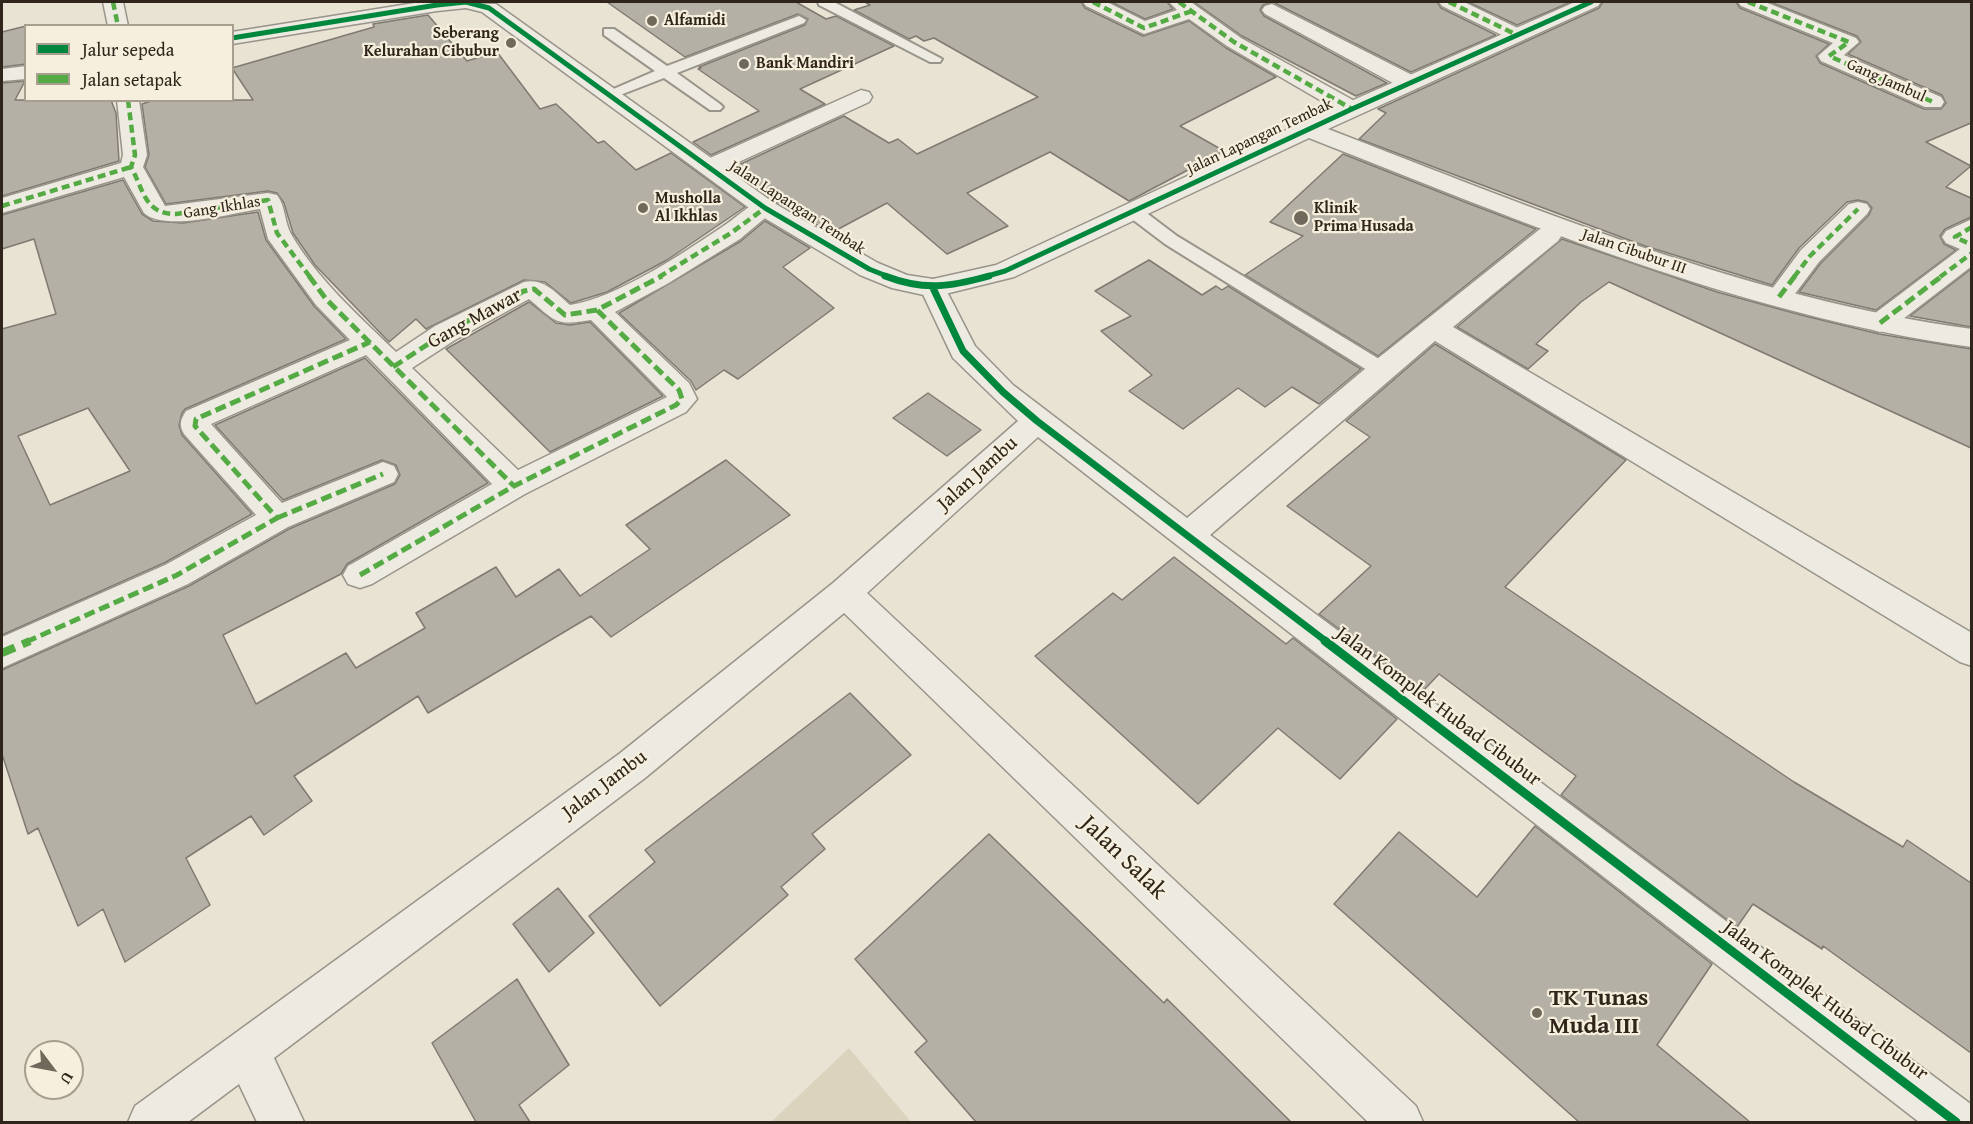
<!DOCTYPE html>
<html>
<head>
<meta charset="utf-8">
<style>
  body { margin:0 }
  #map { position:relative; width:1973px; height:1124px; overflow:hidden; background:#e8e3d3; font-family:"Gentium Book Plus",serif }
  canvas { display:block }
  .frame { position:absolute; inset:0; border:3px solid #30251b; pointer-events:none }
  .legend { position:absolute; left:24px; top:24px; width:210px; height:78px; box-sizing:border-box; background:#f6efdd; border:2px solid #a79e8f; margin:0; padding:8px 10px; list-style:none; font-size:18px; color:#30251b }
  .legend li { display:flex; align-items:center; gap:12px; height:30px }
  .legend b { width:30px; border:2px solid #a79e8f }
  .north { position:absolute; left:24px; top:1040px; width:60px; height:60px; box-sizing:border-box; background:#f6efdd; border:2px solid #a79e8f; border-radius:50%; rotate:122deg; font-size:16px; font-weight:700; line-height:24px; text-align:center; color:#30251b }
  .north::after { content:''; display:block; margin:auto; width:21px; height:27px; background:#70685b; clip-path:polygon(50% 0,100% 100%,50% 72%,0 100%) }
</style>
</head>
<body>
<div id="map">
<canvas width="1973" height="1124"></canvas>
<div class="frame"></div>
<ul class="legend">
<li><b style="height:8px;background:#00873e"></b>Jalur sepeda</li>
<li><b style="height:8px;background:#54aa43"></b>Jalan setapak</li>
</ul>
<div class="north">U</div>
</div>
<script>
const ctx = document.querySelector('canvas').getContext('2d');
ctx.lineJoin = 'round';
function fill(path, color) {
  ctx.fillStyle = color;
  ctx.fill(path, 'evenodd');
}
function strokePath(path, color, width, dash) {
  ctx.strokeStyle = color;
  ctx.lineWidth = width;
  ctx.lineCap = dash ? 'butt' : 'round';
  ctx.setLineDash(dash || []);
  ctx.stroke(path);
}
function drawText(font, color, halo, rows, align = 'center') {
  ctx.font = font + ' "Gentium Book Plus",serif';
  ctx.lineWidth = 4.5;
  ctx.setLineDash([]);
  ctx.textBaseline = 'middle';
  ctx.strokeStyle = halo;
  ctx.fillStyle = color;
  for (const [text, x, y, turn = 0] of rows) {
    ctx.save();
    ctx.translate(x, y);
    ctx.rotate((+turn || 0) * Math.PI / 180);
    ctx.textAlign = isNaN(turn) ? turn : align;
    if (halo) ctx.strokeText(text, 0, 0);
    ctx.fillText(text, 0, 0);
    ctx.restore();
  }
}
const green = new Path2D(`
  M 849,1048 L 911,1122 L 771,1122 Z`);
const building = new Path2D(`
  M 607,2 L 796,2 L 826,19 L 836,16 L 894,46 L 800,89 L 825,104 L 711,155 L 693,142 L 759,111 L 698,69 L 701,68 L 699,67 L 805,25 L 808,19 L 798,14 L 685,57 Z
  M 865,2 L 1081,2 L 1085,8 L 1143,36 L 1189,21 L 1226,48 L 1276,77 L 1180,126 L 1224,151 L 1129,201 L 1050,152 L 967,193 L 1008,226 L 947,254 L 887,203 L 831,233 L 775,201 L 730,169 L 844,116 L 889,143 L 898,139 L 917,154 L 1038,97 L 934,38 L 924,41 L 916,36 L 909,39 L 854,10 L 870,5 Z
  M 1111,2 L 1167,2 L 1173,9 L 1145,19 Z
  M 1194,2 L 1437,2 L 1441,8 L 1496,35 L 1411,72 L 1273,2 L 1263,5 L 1260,10 L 1264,16 L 1387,83 L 1356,96 L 1242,36 Z
  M 1468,2 L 1571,2 L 1517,25 Z
  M 1603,2 L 1736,2 L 1740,8 L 1829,44 L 1816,56 L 1820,63 L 1924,109 L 1941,109 L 1946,103 L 1942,95 L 1848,54 L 1861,42 L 1857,36 L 1770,2 L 1971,2 L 1971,123 L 1926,142 L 1971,166 L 1946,187 L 1971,198 L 1971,217 L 1945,229 L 1940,236 L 1944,244 L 1956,250 L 1876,310 L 1799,292 L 1821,263 L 1869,215 L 1872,208 L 1867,202 L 1858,200 L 1847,202 L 1799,248 L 1772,285 L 1645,246 L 1359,139 L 1386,113 L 1378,109 L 1599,8 Z
  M 428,15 L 467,61 L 497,52 L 540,109 L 556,104 L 598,143 L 604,141 L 636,170 L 671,153 L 745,207 L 667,260 L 607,292 L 571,303 L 545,282 L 524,280 L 426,329 L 416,319 L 389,342 L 315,265 L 293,233 L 284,203 L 277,193 L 268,191 L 166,204 L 145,167 L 149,155 L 142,104 L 154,100 L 253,100 L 232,68 L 374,27 L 373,24 Z
  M 26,26 L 26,64 L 2,67 L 2,32 Z
  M 25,81 L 15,100 L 111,100 L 116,113 L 119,161 L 2,196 L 2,83 Z
  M 1343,154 L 1470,204 L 1536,229 L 1378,356 L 1245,275 L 1303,236 L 1270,222 Z
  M 123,180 L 142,214 L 153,221 L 183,223 L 258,212 L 266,240 L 314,306 L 346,339 L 185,409 L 182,413 L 179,425 L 182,435 L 252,514 L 164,563 L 2,635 L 2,329 L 56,314 L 34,239 L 2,249 L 2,215 ZM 88,408 L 130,471 L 50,505 L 18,436 Z
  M 765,221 L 810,248 L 783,267 L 834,308 L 738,379 L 724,370 L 696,390 L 691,381 L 619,313 L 741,241 Z
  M 1562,239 L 1717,292 L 1801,315 L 1879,334 L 1971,349 L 1971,448 L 1609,282 L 1581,302 L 1536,344 L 1548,351 L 1528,369 L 1457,327 Z
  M 1149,260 L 1202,295 L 1216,286 L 1222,290 L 1228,286 L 1361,369 L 1319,404 L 1292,387 L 1265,407 L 1238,388 L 1183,429 L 1129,391 L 1152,375 L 1101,331 L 1131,316 L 1095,291 Z
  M 1971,269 L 1971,327 L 1910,316 Z
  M 529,302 L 556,323 L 570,325 L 590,322 L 663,396 L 550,452 L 446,349 Z
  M 1435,344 L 1626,460 L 1505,587 L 1794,782 L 1903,847 L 1907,840 L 1971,883 L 1971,1053 L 1823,946 L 1822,949 L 1753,904 L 1737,927 L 1561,795 L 1576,776 L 1439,674 L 1423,691 L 1319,614 L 1371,566 L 1287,506 L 1370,437 L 1346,421 Z
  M 365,358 L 488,483 L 347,564 L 341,574 L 223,635 L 256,704 L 346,653 L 356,668 L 425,628 L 416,613 L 496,567 L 516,597 L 559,569 L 580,596 L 650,549 L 626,525 L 726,460 L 790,515 L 611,637 L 591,616 L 428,713 L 418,696 L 294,776 L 312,801 L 264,835 L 251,816 L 186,858 L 210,905 L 125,962 L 103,909 L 78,926 L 38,828 L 28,834 L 2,754 L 2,670 L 189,586 L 289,529 L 395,484 L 400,475 L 396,465 L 382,460 L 283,500 L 215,425 Z
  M 928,393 L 981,430 L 947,456 L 893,418 Z
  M 1174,557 L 1286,644 L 1293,638 L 1397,719 L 1340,779 L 1278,728 L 1198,804 L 1035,656 L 1113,593 L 1122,600 Z
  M 850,693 L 911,755 L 812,834 L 825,849 L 781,887 L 788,895 L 660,1006 L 589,916 L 655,862 L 645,850 Z
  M 1535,826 L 1712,964 L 1657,1045 L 1750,1122 L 1579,1122 L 1334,904 L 1399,832 L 1477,897 Z
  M 989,834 L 1164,1003 L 1167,999 L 1291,1122 L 976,1122 L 915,1052 L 927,1041 L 855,959 Z
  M 558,888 L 594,933 L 549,972 L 513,924 Z
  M 517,979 L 569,1065 L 519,1105 L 530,1122 L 476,1122 L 432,1043 Z`);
const service = new Path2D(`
  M 818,2 L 834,2 L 942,59 L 940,62 L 930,62 L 819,5 Z
  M 799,16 L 806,20 L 804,23 L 677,73 L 720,104 L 723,107 L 720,110 L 710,110 L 664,78 L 615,97 L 610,99 L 602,94 L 655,71 L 604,35 L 604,29 L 614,29 L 667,66 Z
  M 1134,207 L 1140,208 L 1177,236 L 1389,365 L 1392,370 L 1389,375 L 1375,375 L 1165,244 L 1128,216 L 1126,212 Z`);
const minor = new Path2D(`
  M 103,2 L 123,2 L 128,26 L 108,26 Z
  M 1083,2 L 1107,2 L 1145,21 L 1177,10 L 1169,2 L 1191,2 L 1241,38 L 1360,104 L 1363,109 L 1360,114 L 1344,114 L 1227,46 L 1189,19 L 1144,34 L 1086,6 Z
  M 1439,2 L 1464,2 L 1522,30 L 1525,34 L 1522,38 L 1508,38 L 1442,6 Z
  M 1738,2 L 1765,2 L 1856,38 L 1859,42 L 1844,55 L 1941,97 L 1944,102 L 1941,107 L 1925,107 L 1821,61 L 1818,56 L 1833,43 L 1741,6 Z
  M 1272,4 L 1418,78 L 1421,83 L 1418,88 L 1402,88 L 1265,14 L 1262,10 L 1265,6 Z
  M 861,90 L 869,92 L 872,97 L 869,102 L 717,172 L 701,172 L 697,167 L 701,162 Z
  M 117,100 L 139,100 L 147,155 L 143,167 L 165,206 L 268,193 L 277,195 C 286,207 284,221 291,234 C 317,279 359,316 396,352 L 435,326 L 524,282 C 544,278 556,293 570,305 C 616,298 682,254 722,227 C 733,220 744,209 756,203 C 762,200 767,201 774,203 L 777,208 L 740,239 L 667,284 L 615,312 L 689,383 L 697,399 L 686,412 L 525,494 L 372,584 L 360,588 L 348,584 L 343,575 L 348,566 L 492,484 L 366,355 L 211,424 L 282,503 L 383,462 L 394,466 L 398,474 L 394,482 L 288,527 L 188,584 L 2,668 L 2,637 L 165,565 L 256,515 L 184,434 C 179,425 180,420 186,411 L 350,340 L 316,305 L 268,239 L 260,209 C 233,213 164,232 144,213 L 124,177 L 2,213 L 2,198 L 121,163 L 123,155 ZM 529,299 C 556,322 555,326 591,320 L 667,397 L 518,470 L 412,368 L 455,340 Z
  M 1858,202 L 1867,204 L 1870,209 L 1867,214 L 1819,262 L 1788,303 L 1779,306 L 1770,303 L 1766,297 L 1801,250 L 1849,204 Z
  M 1972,219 L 1972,266 L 1890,329 L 1880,332 L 1870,329 L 1866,323 L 1870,317 L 1960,249 L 1946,243 L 1942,237 L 1946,231 Z
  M 1549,227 L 1558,229 L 1562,235 L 1558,241 L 1453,327 L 1972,633 L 1972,666 L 1960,662 L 1435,341 L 1210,535 L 1972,1105 L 1972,1122 L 1919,1122 L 1038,437 L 867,593 L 1416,1106 L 1423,1122 L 1368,1122 L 844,613 L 645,778 L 274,1058 L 304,1122 L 257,1122 L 239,1084 L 188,1122 L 128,1122 L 135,1106 L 619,754 L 833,583 L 1018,421 L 953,358 L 920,288 L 924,282 L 933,279 L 942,282 L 975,346 L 1013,385 L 1187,518 L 1372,363 L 1540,229 Z`);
const tertiary = new Path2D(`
  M 421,2 L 496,4 L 774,203 L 878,263 L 907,275 L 933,279 L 996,265 L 1299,124 L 1575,2 L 1601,2 L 1598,6 L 1328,129 C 1536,209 1748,299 1972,329 L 1972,347 C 1742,316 1523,222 1309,138 L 1014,277 L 933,297 L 892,288 L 860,275 L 756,213 L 482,12 L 466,8 L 437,11 L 232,44 L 232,32 Z
  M 26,66 L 26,79 L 2,81 L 2,69 Z`);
const quietFar2 = new Path2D(`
  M 113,2 L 118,26
  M 1093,2 L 1144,28 L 1192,11
  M 1179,2 L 1234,42 L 1352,109
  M 1449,2 L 1515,34
  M 1748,2 L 1849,42 L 1829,56 L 1933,102
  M 128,100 L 135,155 L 131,167 C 144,190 144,214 176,214 L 268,200 L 277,233 L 310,277
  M 2,206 L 131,167
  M 1972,227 L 1955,237 L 1972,245
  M 659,277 L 731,233 L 765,208
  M 1794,277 L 1810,256 L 1858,209
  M 1940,277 L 1972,253`);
const quietFar1 = new Path2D(`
  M 309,276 L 326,299 L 514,486
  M 1779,297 L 1795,276
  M 1880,323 L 1942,276
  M 393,367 L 445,333 L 524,291 L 534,289 L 565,315 L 597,310 L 662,276
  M 277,518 L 383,474
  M 360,575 L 514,486 L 676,405 L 682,399 L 679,390 L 597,310
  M 26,642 L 177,575 L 277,518 L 195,426 L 196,419 L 370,342`);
const quiet = new Path2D(`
  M 2,653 L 30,641`);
const cyclewayFar2 = new Path2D(`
  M 232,38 L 437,5 L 466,2 L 489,8 L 765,208 L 869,269 L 889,277
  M 984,277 L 1005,271 L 1352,109 L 1591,2`);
const cyclewayFar1 = new Path2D(`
  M 885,276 C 924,291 950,287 989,276
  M 933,288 L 963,351 L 1003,392 L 1037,421 L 1327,642`);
const cycleway = new Path2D(`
  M 1325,641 L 1956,1122`);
const markers = [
  [652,21,6,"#70685b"],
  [511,43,6,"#70685b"],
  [744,64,6,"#70685b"],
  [643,208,6,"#70685b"],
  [1301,218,8,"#70685b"],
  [1537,1013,6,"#70685b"]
];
const farPoinames = [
  ["Alfamidi",664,21],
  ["Seberang",499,34,"right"],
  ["Kelurahan Cibubur",499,52,"right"],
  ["Bank Mandiri",756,64],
  ["Musholla",655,199],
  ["Al Ikhlas",655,217],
  ["Klinik",1314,209],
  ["Prima Husada",1314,227]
];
const farStreetnames = [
  ["Gang Jambul",1886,81,24],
  ["Jalan Lapangan Tembak",1260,137,-25],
  ["Gang Ikhlas",222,208,-9],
  ["Jalan Lapangan Tembak",797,208,33],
  ["Jalan Cibubur III",1634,252,19]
];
const streetNames = [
  ["Gang Mawar",475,319,-29],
  ["Jalan Jambu",978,474,-42],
  ["Jalan Komplek Hubad Cibubur",1438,707,37],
  ["Jalan Jambu",605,785,-37],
  ["Jalan Komplek Hubad Cibubur",1825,1001,37]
];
const nearStreetnames = [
  ["Jalan Salak",1123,858,44]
];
const nearPoinames = [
  ["TK Tunas",1549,999],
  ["Muda III",1549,1027]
];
fill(green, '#dbd3be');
fill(building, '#b4b0a5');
strokePath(building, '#7f7a72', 1.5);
strokePath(service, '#99948a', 4);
strokePath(minor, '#99948a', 3);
strokePath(tertiary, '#99948a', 3);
fill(service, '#edeae2');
fill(minor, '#edeae2');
fill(tertiary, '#edeae2');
strokePath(quietFar2, '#54aa43', 4.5, [8, 4.5]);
strokePath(quietFar1, '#54aa43', 5, [11, 5]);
strokePath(quiet, '#54aa43', 8, [14, 8]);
strokePath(cyclewayFar2, '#00873e', 5);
strokePath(cyclewayFar1, '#00873e', 7);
strokePath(cycleway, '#00873e', 9);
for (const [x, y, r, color] of markers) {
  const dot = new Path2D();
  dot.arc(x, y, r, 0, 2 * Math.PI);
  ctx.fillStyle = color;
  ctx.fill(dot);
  strokePath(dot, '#f6efdd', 2);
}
drawText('bold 16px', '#30251b', '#f6efdd', farPoinames, 'left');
drawText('16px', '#30251b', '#f6efdd', farStreetnames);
drawText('20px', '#30251b', '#f6efdd', streetNames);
drawText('24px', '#30251b', '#f6efdd', nearStreetnames);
drawText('bold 24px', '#30251b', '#f6efdd', nearPoinames, 'left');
</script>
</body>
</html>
